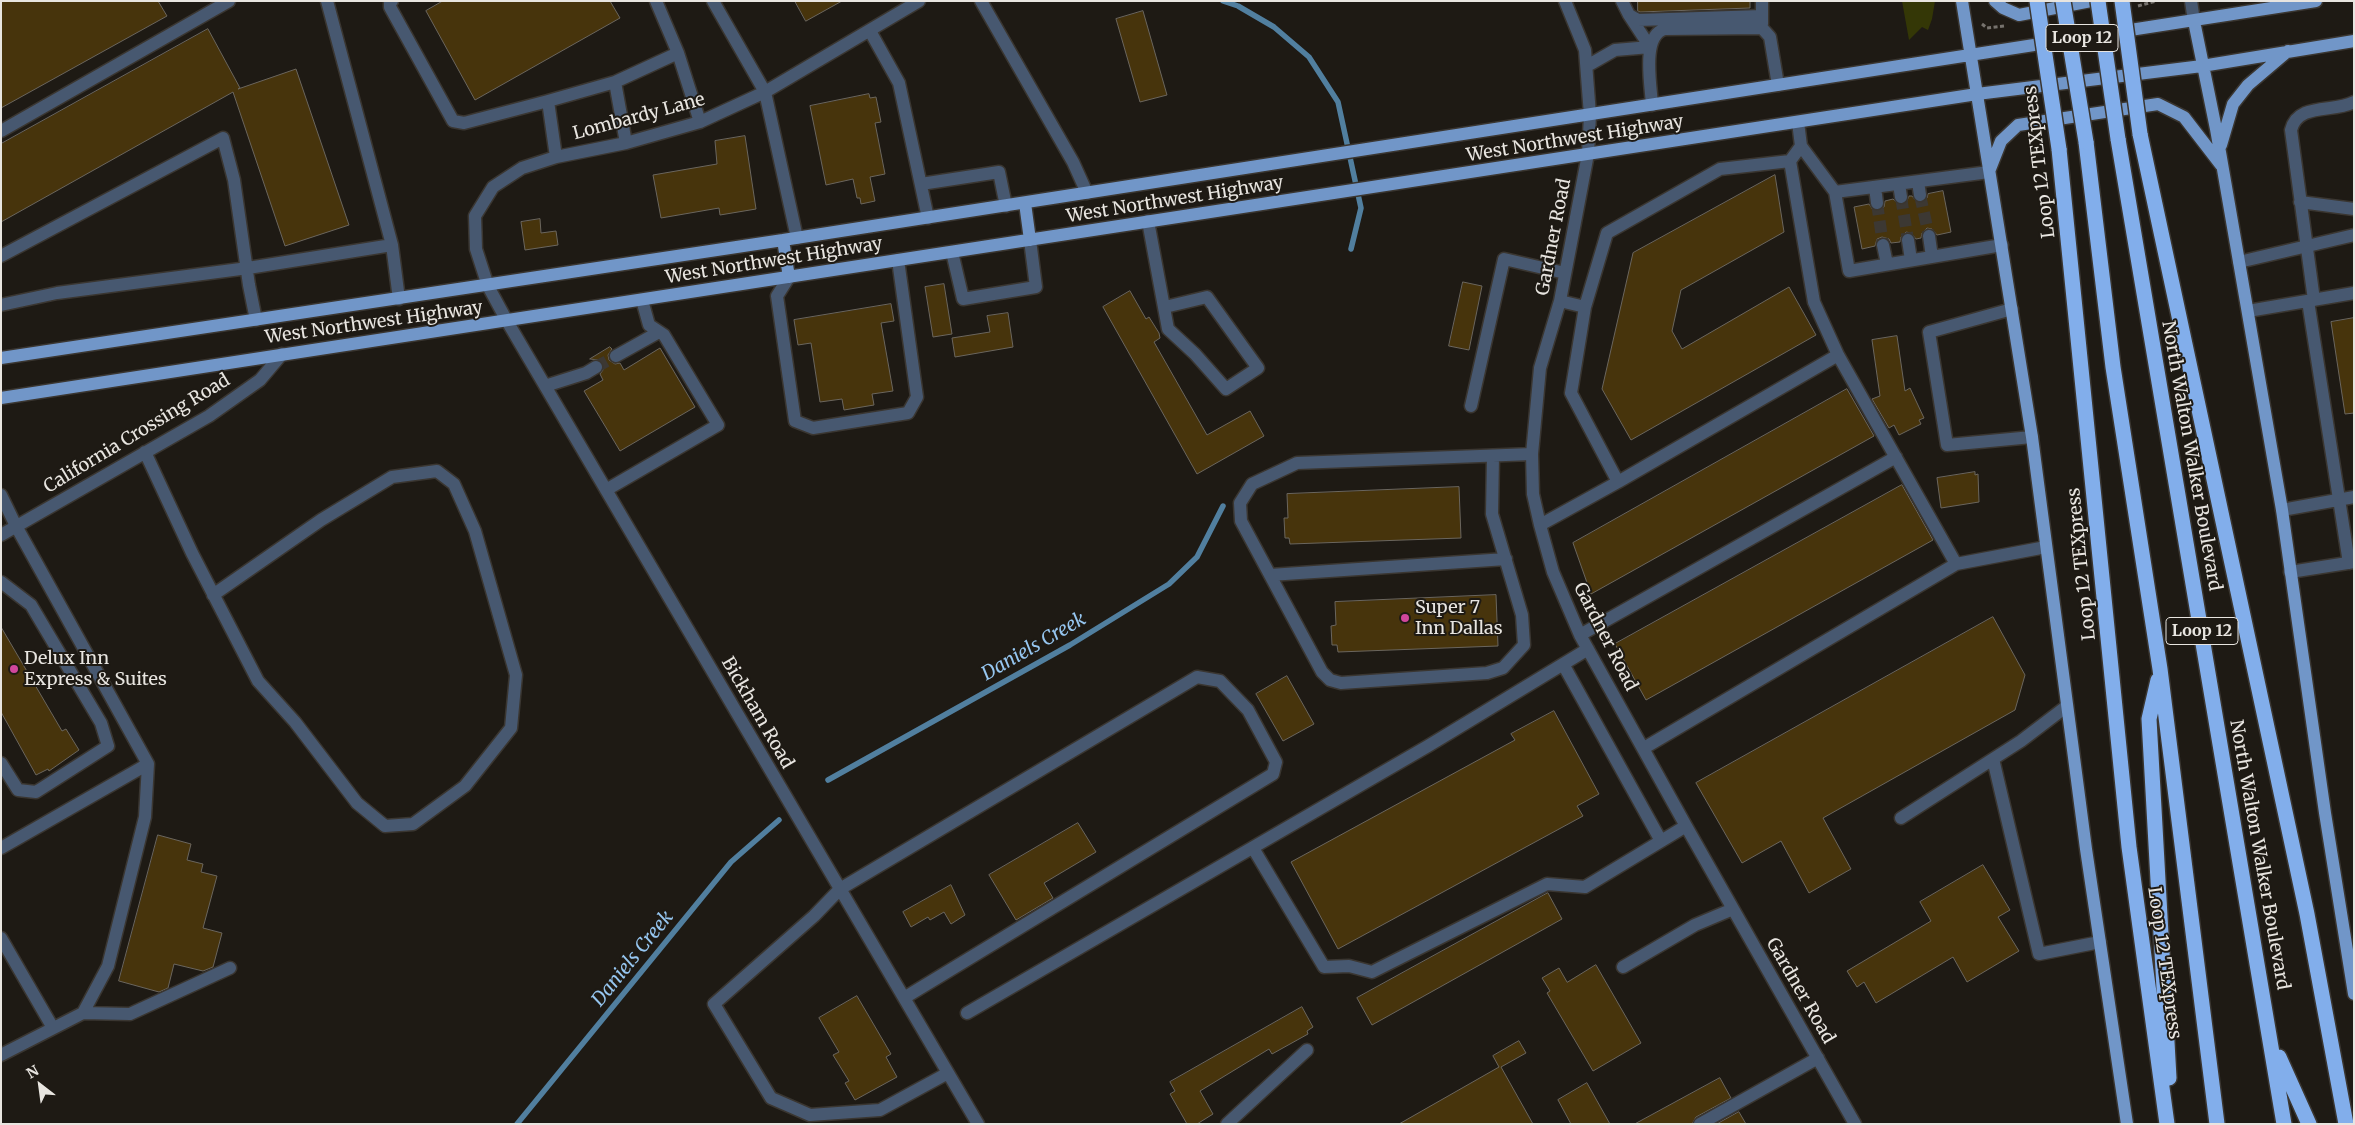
<!DOCTYPE html>
<html>
<head>
<meta charset="utf-8">
<style>
  body { margin:0 }
  #map { position:relative; width:2355px; height:1125px; overflow:hidden; background:#1e1a14; font-family:Merriweather,serif }
  canvas { display:block }
  .frame { position:absolute; inset:0; border:2px solid #e8e5e0; pointer-events:none }
  .north { position:absolute; left:15px; top:1060px; width:50px; height:50px; -webkit-text-stroke:4px #1e1a14; paint-order:stroke; rotate:330deg; font-size:14px; font-weight:700; line-height:20px; text-align:center; color:#e8e5e0 }
  .north::after { content:''; display:block; margin:auto; width:18px; height:22px; background:#e8e5e0; clip-path:polygon(50% 0,100% 100%,50% 72%,0 100%) }
</style>
</head>
<body>
<div id="map">
<canvas width="2355" height="1125"></canvas>
<div class="frame"></div>
<div class="north">N</div>
</div>
<script>
const ctx = document.querySelector('canvas').getContext('2d');
ctx.lineJoin = 'round';
function fill(path, color) {
  ctx.fillStyle = color;
  ctx.fill(path, 'evenodd');
}
function strokePath(path, color, width, dash) {
  ctx.strokeStyle = color;
  ctx.lineWidth = width;
  ctx.lineCap = dash ? 'butt' : 'round';
  ctx.setLineDash(dash || []);
  ctx.stroke(path);
}
function drawText(font, color, halo, rows, align = 'center') {
  ctx.font = font + ' Merriweather,serif';
  ctx.lineWidth = 4;
  ctx.setLineDash([]);
  ctx.textBaseline = 'middle';
  ctx.strokeStyle = halo;
  ctx.fillStyle = color;
  for (const [text, x, y, turn = 0] of rows) {
    ctx.save();
    ctx.translate(x, y);
    ctx.rotate((+turn || 0) * Math.PI / 180);
    ctx.textAlign = isNaN(turn) ? turn : align;
    if (halo) ctx.strokeText(text, 0, 0);
    ctx.fillText(text, 0, 0);
    ctx.restore();
  }
}
const green = new Path2D(`
  M 1902,1 L 1935,1 L 1932,19 L 1928,30 L 1922,27 L 1909,40 Z`);
const stream = new Path2D(`
  M 1223,1 L 1238,6 L 1274,27 L 1309,57 L 1338,102 L 1361,208 L 1351,249
  M 828,780 L 1070,645 L 1169,584 L 1197,557 L 1223,506
  M 517,1124 L 731,862 L 779,820`);
const building = new Path2D(`
  M 1,1 L 158,1 L 167,16 L 1,108 Z
  M 443,1 L 610,1 L 620,18 L 475,100 L 426,11 Z
  M 795,1 L 842,1 L 806,21 Z
  M 1638,1 L 1750,1 L 1750,8 L 1640,12 L 1638,11 Z
  M 1143,11 L 1167,95 L 1140,102 L 1116,19 Z
  M 208,29 L 240,88 L 238,89 L 296,69 L 349,225 L 285,246 L 233,92 L 1,222 L 1,144 Z
  M 869,94 L 870,98 L 876,97 L 881,122 L 875,123 L 885,174 L 870,177 L 875,201 L 861,204 L 860,198 L 857,198 L 853,179 L 826,185 L 810,106 Z
  M 745,136 L 756,209 L 720,215 L 719,208 L 661,218 L 653,175 L 717,164 L 715,141 Z
  M 1775,175 L 1784,232 L 1681,290 L 1672,331 L 1682,349 L 1789,287 L 1816,335 L 1631,440 L 1602,389 L 1633,253 Z
  M 1943,191 L 1951,232 L 1937,235 L 1932,229 L 1927,228 L 1922,233 L 1921,238 L 1916,239 L 1911,233 L 1906,232 L 1901,237 L 1900,242 L 1891,243 L 1889,239 L 1882,237 L 1877,239 L 1875,246 L 1862,249 L 1854,207 L 1869,204 L 1873,210 L 1878,211 L 1884,207 L 1885,201 L 1893,199 L 1898,204 L 1903,205 L 1906,203 L 1909,196 L 1912,196 L 1917,202 L 1922,203 L 1927,198 L 1928,194 Z
  M 540,219 L 541,233 L 556,231 L 558,245 L 525,250 L 521,222 Z
  M 1463,282 L 1482,286 L 1469,350 L 1449,346 Z
  M 944,284 L 952,334 L 933,337 L 925,287 Z
  M 1130,291 L 1146,319 L 1149,317 L 1159,333 L 1160,338 L 1154,342 L 1207,435 L 1250,411 L 1264,436 L 1197,474 L 1103,307 Z
  M 891,304 L 894,321 L 881,323 L 893,391 L 872,394 L 874,405 L 844,410 L 842,399 L 820,402 L 811,343 L 798,345 L 794,320 Z
  M 1008,313 L 1013,347 L 955,357 L 952,338 L 990,332 L 987,316 Z
  M 2354,318 L 2354,413 L 2345,414 L 2331,322 Z
  M 1897,336 L 1905,391 L 1910,388 L 1924,418 L 1919,420 L 1921,424 L 1899,435 L 1894,425 L 1889,428 L 1872,399 L 1880,396 L 1872,340 Z
  M 610,347 L 612,349 L 608,355 L 609,360 L 615,364 L 620,363 L 624,370 L 660,348 L 695,407 L 620,451 L 584,391 L 603,380 L 600,374 L 603,370 L 603,363 L 599,360 L 590,359 Z
  M 1847,389 L 1874,436 L 1591,594 L 1573,543 Z
  M 1975,472 L 1975,475 L 1978,474 L 1979,502 L 1941,508 L 1937,478 Z
  M 1902,485 L 1933,540 L 1646,700 L 1615,644 Z
  M 1459,487 L 1461,538 L 1290,544 L 1289,538 L 1285,538 L 1284,518 L 1288,518 L 1287,494 Z
  M 1496,595 L 1498,646 L 1338,652 L 1337,645 L 1332,645 L 1331,626 L 1336,625 L 1335,602 Z
  M 1993,617 L 2025,675 L 2015,710 L 1823,818 L 1851,869 L 1828,882 L 1809,893 L 1781,841 L 1742,863 L 1696,783 Z
  M 1,627 L 62,731 L 66,729 L 79,750 L 49,771 L 48,769 L 36,775 L 1,712 Z
  M 1287,676 L 1314,724 L 1283,741 L 1256,694 Z
  M 1554,711 L 1599,794 L 1577,806 L 1583,816 L 1338,949 L 1291,862 L 1515,740 L 1511,734 Z
  M 1078,823 L 1096,852 L 1044,883 L 1053,898 L 1016,920 L 989,875 Z
  M 158,835 L 191,844 L 187,860 L 203,864 L 201,872 L 217,876 L 203,928 L 222,933 L 213,967 L 203,971 L 174,964 L 168,988 L 159,992 L 119,981 Z
  M 1983,865 L 2010,910 L 1998,917 L 2019,951 L 1967,982 L 1953,957 L 1876,1003 L 1864,982 L 1857,987 L 1847,971 L 1931,921 L 1920,902 Z
  M 951,885 L 965,915 L 951,924 L 944,912 L 930,920 L 928,917 L 911,927 L 903,912 Z
  M 1548,893 L 1562,919 L 1372,1025 L 1357,998 Z
  M 1596,965 L 1641,1043 L 1593,1071 L 1547,993 L 1550,991 L 1542,978 L 1559,968 L 1567,982 Z
  M 857,996 L 891,1054 L 886,1057 L 897,1077 L 855,1100 L 845,1083 L 849,1081 L 833,1055 L 839,1052 L 819,1018 Z
  M 1302,1007 L 1313,1027 L 1307,1031 L 1308,1034 L 1272,1054 L 1269,1049 L 1200,1091 L 1213,1114 L 1197,1124 L 1187,1124 L 1170,1094 L 1175,1091 L 1170,1082 Z
  M 1519,1041 L 1526,1053 L 1501,1067 L 1533,1124 L 1399,1124 L 1499,1067 L 1493,1056 Z
  M 1720,1078 L 1731,1098 L 1696,1117 L 1692,1124 L 1635,1124 Z
  M 1587,1083 L 1610,1124 L 1571,1124 L 1558,1100 Z
  M 1739,1112 L 1746,1124 L 1717,1124 Z`);
const minorTunnel = new Path2D(`
  M 1920,195 L 1929,236
  M 1901,197 L 1908,240
  M 1877,203 L 1883,245
  M 596,367 L 616,356`);
const path = new Path2D(`
  M 2138,6 L 2156,1
  M 1982,24 L 1987,28 L 2005,26`);
const minor = new Path2D(`
  M 327,1 L 392,245 L 399,299
  M 392,1 L 390,3 L 390,7 L 453,121 L 464,123 L 548,101
  M 656,1 L 678,53 L 700,122
  M 713,1 L 765,92 L 797,238
  M 919,1 L 765,92 L 700,122 L 626,143 L 556,157 L 522,168 L 493,187 L 475,216 L 476,249 L 488,286 L 507,321 L 978,1124
  M 981,1 L 1073,162 L 1087,193
  M 1565,1 L 1585,50 L 1590,115 L 1588,154 L 1560,301 L 1540,368 L 1532,454 L 1533,494 L 1540,525 L 1553,572 L 1580,635 L 1686,826 L 1855,1124
  M 1622,1 L 1629,15 L 1638,20 L 1762,16
  M 2191,1 L 2194,21
  M 1762,24 L 1762,1
  M 870,31 L 899,83 L 928,218
  M 1587,66 L 1615,50 L 1650,47 L 1629,15
  M 615,82 L 626,143
  M 1652,105 C 1651,86 1641,35 1665,29 L 1762,28 L 1770,37 L 1778,85
  M 1798,122 L 1801,146 L 1835,192
  M 1,131 L 229,1
  M 556,157 L 548,101 L 615,82 L 678,53
  M 1790,161 L 1814,302 L 1838,355
  M 1989,172 L 1835,192 L 1849,271 L 2002,245
  M 1918,182 L 1920,195
  M 921,184 L 999,172 L 1006,206
  M 1899,184 L 1901,197
  M 1875,187 L 1877,203
  M 2300,202 L 2354,209
  M 1148,221 L 1168,329 L 1195,354 L 1226,389 L 1258,368 L 1207,297 L 1165,307
  M 1929,236 L 1932,257
  M 1908,240 L 1911,260
  M 1883,245 L 1887,264
  M 952,252 L 963,299 L 1036,287 L 1030,240
  M 1,256 L 223,138 L 234,180 L 249,285 L 256,320
  M 2239,262 L 2354,235
  M 789,277 L 777,296 L 795,421 L 813,428 L 908,413 L 917,397 L 898,260
  M 2314,300 L 2291,130 C 2298,102 2334,113 2354,102
  M 1560,301 L 1585,307 L 1607,233 L 1720,169 L 1790,161 L 1801,146
  M 2308,301 L 2349,563
  M 1,305 L 57,293 L 248,268 L 392,245
  M 2012,309 L 1929,332 L 1947,445 L 2032,437
  M 2248,311 L 2354,293
  M 616,356 L 659,332
  M 545,386 L 586,373 L 596,367
  M 1471,406 L 1504,259 L 1565,273
  M 145,452 L 192,553 L 258,681 L 295,722 L 357,803 L 385,826 L 413,824 L 465,786 L 511,728 L 516,675 L 475,531 L 454,484 L 437,471 L 392,477 L 321,520 L 213,595
  M 1493,457 L 1492,514 L 1522,615 L 1524,645 L 1503,668 L 1487,673 L 1341,683 L 1330,680 L 1322,672 L 1241,521 L 1240,503 L 1252,484 L 1297,463 L 1532,454
  M 1618,482 L 1838,355 L 1956,564 L 2046,547
  M 606,490 L 718,425 L 664,335 L 649,325 L 642,300
  M 1,495 L 16,526 L 148,764 L 1,848
  M 2282,510 L 2354,497
  M 1540,525 L 1618,482 L 1571,393 L 1585,307
  M 1,535 L 209,416 L 260,380 L 282,354
  M 2290,572 L 2354,562
  M 1270,575 L 1506,559
  M 1,582 L 31,605 L 101,723 L 108,746 L 36,792 L 18,790 L 1,763
  M 1580,635 L 1896,457
  M 1563,664 L 1661,841
  M 1644,748 L 1956,564
  M 1993,759 L 2039,954 L 2100,942
  M 1901,818 L 2021,741 L 2067,706
  M 1253,848 L 1324,967 L 1349,966 L 1372,972 L 1547,884 L 1585,887 L 1686,826
  M 1,938 L 53,1028
  M 1623,967 L 1695,925 L 1733,909
  M 904,998 L 1273,774 L 1276,762 L 1248,710 L 1220,681 L 1197,677 L 840,889 L 814,916 L 714,1004 L 771,1098 L 810,1115 L 880,1110 L 948,1073
  M 83,1013 L 108,966 L 145,817 L 148,764
  M 967,1013 L 1428,746 L 1588,649
  M 1,1055 L 83,1013 L 130,1014 L 230,968
  M 1227,1124 L 1307,1050
  M 1700,1124 L 1818,1058`);
const major = new Path2D(`
  M 1962,1 L 2032,437 L 2086,849 L 2127,1124
  M 1995,1 L 2003,8 L 2019,15 L 2091,1
  M 2194,21 L 2216,129 L 2282,510 L 2325,813 L 2354,994
  M 2221,145 L 2233,104 L 2248,85 L 2288,51
  M 1990,169 L 2001,141 L 2018,125 L 2158,104 L 2184,117 L 2221,165
  M 1025,203 L 1030,240
  M 783,240 L 789,277
  M 1,358 L 783,240 L 2316,1
  M 1,398 L 1977,94 L 2202,66 L 2354,41`);
const highway = new Path2D(`
  M 2140,134 L 2307,914 L 2346,1124
  M 2118,139 L 2284,1124
  M 2086,142 L 2113,367 L 2160,669 L 2217,1124
  M 2059,149 L 2129,847 L 2167,1124
  M 2158,680 L 2149,719 L 2169,1078
  M 2279,1057 L 2309,1124`);
const highwayBridge = new Path2D(`
  M 2037,1 L 2059,149
  M 2063,1 L 2086,142
  M 2098,1 L 2118,139
  M 2122,1 L 2140,134`);
const markers = [
  [1405,618,5,"#d1479c"],
  [14,669,5,"#d1479c"]
];
const shields = [
  [2082,38,72],
  [2202,631,72]
];
const shieldNames = [
  ["Loop 12",2082,38],
  ["Loop 12",2202,631]
];
const streetNames = [
  ["Lombardy Lane",639,117,-15],
  ["West Northwest Highway",1575,139,-9],
  ["Loop 12 TEXpress",2040,162,-97],
  ["West Northwest Highway",1175,200,-9],
  ["Gardner Road",1554,237,-79],
  ["West Northwest Highway",774,261,-9],
  ["West Northwest Highway",374,323,-8],
  ["California Crossing Road",137,434,-31],
  ["North Walton Walker Boulevard",2191,456,80],
  ["Loop 12 TEXpress",2082,564,-96],
  ["Gardner Road",1605,637,63],
  ["Bickham Road",757,713,60],
  ["North Walton Walker Boulevard",2259,855,80],
  ["Loop 12 TEXpress",2164,963,82],
  ["Gardner Road",1800,991,60]
];
const poiNames = [
  ["Super 7",1415,608],
  ["Inn Dallas",1415,629],
  ["Delux Inn",24,659],
  ["Express & Suites",24,680]
];
const waterNames = [
  ["Daniels Creek",1034,647,-30],
  ["Daniels Creek",633,959,-51]
];
fill(green, '#343706');
strokePath(stream, '#517f9f', 5.5);
fill(building, '#47340c');
strokePath(building, '#6b665e', 1);
strokePath(minorTunnel, '#3c3833', 12, [12, 6]);
strokePath(minor, '#3a3631', 15);
strokePath(major, '#3a3631', 15);
strokePath(highway, '#3a3631', 18);
strokePath(path, '#76726d', 3, [4, 2.5]);
strokePath(minor, '#475870', 12);
strokePath(major, '#7196c8', 12);
strokePath(highway, '#82aeeb', 15);
strokePath(highwayBridge, '#3a3631', 18, []);
strokePath(highwayBridge, '#82aeeb', 15);
for (const [x, y, r, color] of markers) {
  const dot = new Path2D();
  dot.arc(x, y, r, 0, 2 * Math.PI);
  ctx.fillStyle = color;
  ctx.fill(dot);
  strokePath(dot, '#1e1a14', 2);
}
for (const [x, y, w] of shields) {
  const box = new Path2D();
  box.roundRect(x - w / 2, y - 13.5, w, 27, 4);
  ctx.fillStyle = '#1e1a14';
  ctx.fill(box);
  strokePath(box, '#e8e5e0', 1);
}
drawText('bold 16px', '#e8e5e0', null, shieldNames);
drawText('18px', '#e8e5e0', '#1e1a14', streetNames);
drawText('18px', '#e8e5e0', '#1e1a14', poiNames, 'left');
drawText('italic 19px', '#96c6f0', '#1e1a14', waterNames);
</script>
</body>
</html>
